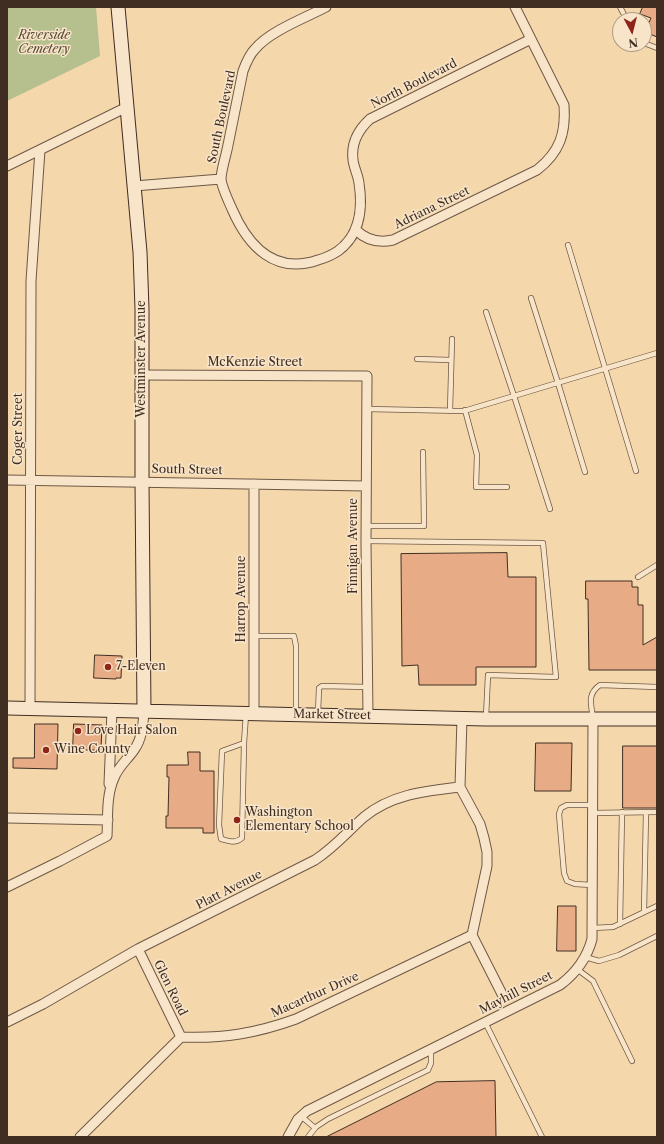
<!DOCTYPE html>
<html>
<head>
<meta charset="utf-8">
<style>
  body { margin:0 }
  #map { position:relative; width:664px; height:1144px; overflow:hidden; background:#f5d7ac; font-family:"Libre Caslon Text",serif }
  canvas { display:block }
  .frame { position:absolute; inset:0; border:8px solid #412e23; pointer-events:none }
  .north { position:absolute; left:612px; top:12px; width:40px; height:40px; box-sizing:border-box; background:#f8e5c9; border:1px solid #af9c87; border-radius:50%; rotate:173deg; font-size:11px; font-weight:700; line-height:16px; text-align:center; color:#412e23 }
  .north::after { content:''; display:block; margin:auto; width:14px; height:18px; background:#8f2418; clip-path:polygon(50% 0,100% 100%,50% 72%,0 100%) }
</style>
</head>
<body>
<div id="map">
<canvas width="664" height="1144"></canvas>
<div class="frame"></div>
<div class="north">N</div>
</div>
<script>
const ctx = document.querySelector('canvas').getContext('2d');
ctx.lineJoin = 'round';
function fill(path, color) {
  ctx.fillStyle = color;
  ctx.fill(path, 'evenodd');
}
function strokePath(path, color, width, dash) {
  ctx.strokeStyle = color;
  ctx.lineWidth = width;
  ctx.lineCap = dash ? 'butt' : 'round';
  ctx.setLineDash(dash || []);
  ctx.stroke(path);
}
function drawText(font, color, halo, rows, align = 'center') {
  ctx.font = font + ' "Libre Caslon Text",serif';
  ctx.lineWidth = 3;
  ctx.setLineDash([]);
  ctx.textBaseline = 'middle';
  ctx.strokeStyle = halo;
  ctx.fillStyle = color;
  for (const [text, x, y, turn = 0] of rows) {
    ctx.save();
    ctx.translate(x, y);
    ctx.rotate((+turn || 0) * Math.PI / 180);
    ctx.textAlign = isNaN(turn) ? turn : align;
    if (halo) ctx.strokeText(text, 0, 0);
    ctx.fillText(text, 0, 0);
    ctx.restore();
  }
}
const green = new Path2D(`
  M 7,7 L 96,7 L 100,56 L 7,101 Z`);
const building = new Path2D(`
  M 643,7 L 657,7 L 657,37 L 645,32 L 651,18 L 640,14 Z
  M 507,553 L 508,577 L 536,577 L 536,667 L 476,667 L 476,685 L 419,685 L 418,665 L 402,666 L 401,554 Z
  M 586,581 L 632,581 L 632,587 L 638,587 L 638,605 L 643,605 L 643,645 L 657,637 L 657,670 L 589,670 L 588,599 L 586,599 Z
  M 95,655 L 122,656 L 121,678 L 116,678 L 116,679 L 94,678 Z
  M 35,724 L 58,724 L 57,769 L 13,768 L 13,758 L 34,758 Z
  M 74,724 L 102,725 L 101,750 L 73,750 Z
  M 536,743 L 572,743 L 571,791 L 535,791 Z
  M 623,746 L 657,746 L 657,808 L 623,808 Z
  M 188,752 L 200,752 L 200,771 L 214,771 L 214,833 L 203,833 L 203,828 L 166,828 L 166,816 L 168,816 L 169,777 L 167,777 L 167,765 L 188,765 Z
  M 558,906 L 576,906 L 576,951 L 557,951 Z
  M 495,1081 L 496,1137 L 326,1137 L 436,1082 Z`);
const lane = new Path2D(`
  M 620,7 L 627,20
  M 644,43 L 657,48
  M 568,245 L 636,471
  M 531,298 L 558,383 L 585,472
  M 486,312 L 514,396 L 550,509
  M 417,359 L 451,360
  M 367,409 L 464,411 L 657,353
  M 465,410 L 477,455 L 476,487 L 507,487
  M 450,411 L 452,339
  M 366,526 L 424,526 L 423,452
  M 366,541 L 543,543 L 556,677 L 488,675 L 486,717
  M 638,577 L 657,565
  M 254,636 L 294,636 L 296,646 L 296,713
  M 318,713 L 319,688 L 322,686 L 367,687
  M 593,718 C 591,704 587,694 600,685 L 657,687
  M 244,743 L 222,751 L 219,825 L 221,839 C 229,841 235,844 242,838 L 244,743 L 246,714
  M 593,813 L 657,812
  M 592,885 L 575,884 L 567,881 L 564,873 L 559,814 L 561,808 L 567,805 L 593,805
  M 644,912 L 646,812
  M 620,924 L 622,812
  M 592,928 L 613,927 L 657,906
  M 585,957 L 599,961 L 619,955 L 657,936
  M 577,969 L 593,981 L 632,1061
  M 485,1022 L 542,1137
  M 301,1116 L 315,1128
  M 308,1137 L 316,1127 L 328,1119 L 428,1070 L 431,1063 L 431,1049`);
const street = new Path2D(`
  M 326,7 C 305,18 270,31 255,49 C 249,55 246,63 243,71 C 238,95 233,120 228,145 C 226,156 222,167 221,178 C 221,186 229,202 232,209 C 248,246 275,275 318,260 C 325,258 332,255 338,251 C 360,235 363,209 359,183 C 358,175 354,168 353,160 C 351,144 358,130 370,119 L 531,39
  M 7,166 L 127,107
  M 134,186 L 221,179
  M 356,230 C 366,240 379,243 393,240 L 537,170 C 560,152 566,133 564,105 L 515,7
  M 142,375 L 367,376 L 366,541 L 368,716
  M 7,480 L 366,486
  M 30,708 L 31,281 L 40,150
  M 254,714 L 254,484
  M 462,718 L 460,787 L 480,824 L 484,838 L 487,852 L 487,866 L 472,935 L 503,996
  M 109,784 L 112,711
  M 7,818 L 108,820
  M 7,887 L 60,861 L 107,836 C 108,817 106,796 114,778 C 118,767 127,760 134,750 C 142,739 143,725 144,712
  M 138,949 L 181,1037
  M 7,1022 L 43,1004 L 138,949 L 315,860 C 335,847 347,832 364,817 C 392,794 426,791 460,787
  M 80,1137 L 181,1037 C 223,1039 257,1033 296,1019 L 472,935
  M 288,1137 L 298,1119 L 307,1111 L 560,985 C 576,973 587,958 592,939 L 593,718`);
const secondary = new Path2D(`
  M 118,7 L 140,252 L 142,309 L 142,481 L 144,712
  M 7,708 L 486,719 L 657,719`);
const markers = [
  [108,667,4,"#8f2418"],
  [78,731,4,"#8f2418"],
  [46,750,4,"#8f2418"],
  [237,820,4,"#8f2418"]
];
const parkNames = [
  ["Riverside",44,36],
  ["Cemetery",44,50]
];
const streetNames = [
  ["North Boulevard",414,84,-27],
  ["South Boulevard",222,117,-78],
  ["Adriana Street",432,208,-26],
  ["Westminster Avenue",142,359,-90],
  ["McKenzie Street",255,363],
  ["Coger Street",19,429,-90],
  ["South Street",187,470,1],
  ["Finnigan Avenue",354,546,-90],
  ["Harrop Avenue",242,599,-90],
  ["Market Street",332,715,1],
  ["Platt Avenue",229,890,-27],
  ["Glen Road",170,988,64],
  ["Mayhill Street",516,993,-27],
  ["Macarthur Drive",315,995,-24]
];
const poiNames = [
  ["7-Eleven",116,667],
  ["Love Hair Salon",86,731],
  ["Wine County",54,750],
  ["Washington",245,813],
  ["Elementary School",245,827]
];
fill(green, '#b6bf8e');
fill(building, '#e7ab85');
strokePath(building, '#412e23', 1);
strokePath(lane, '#6e5845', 6);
strokePath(street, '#6e5845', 11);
strokePath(secondary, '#412e23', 15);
strokePath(lane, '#f8e5c9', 4.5);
strokePath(street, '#f8e5c9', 9);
strokePath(secondary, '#f8e5c9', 13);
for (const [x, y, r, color] of markers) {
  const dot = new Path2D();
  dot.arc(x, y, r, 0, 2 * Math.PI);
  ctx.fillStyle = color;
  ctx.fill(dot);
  strokePath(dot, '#f8e5c9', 1.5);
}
drawText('italic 12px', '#584b38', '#f8e5c9', parkNames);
drawText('12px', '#412e23', '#f8e5c9', streetNames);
drawText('12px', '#412e23', '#f8e5c9', poiNames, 'left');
</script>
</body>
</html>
